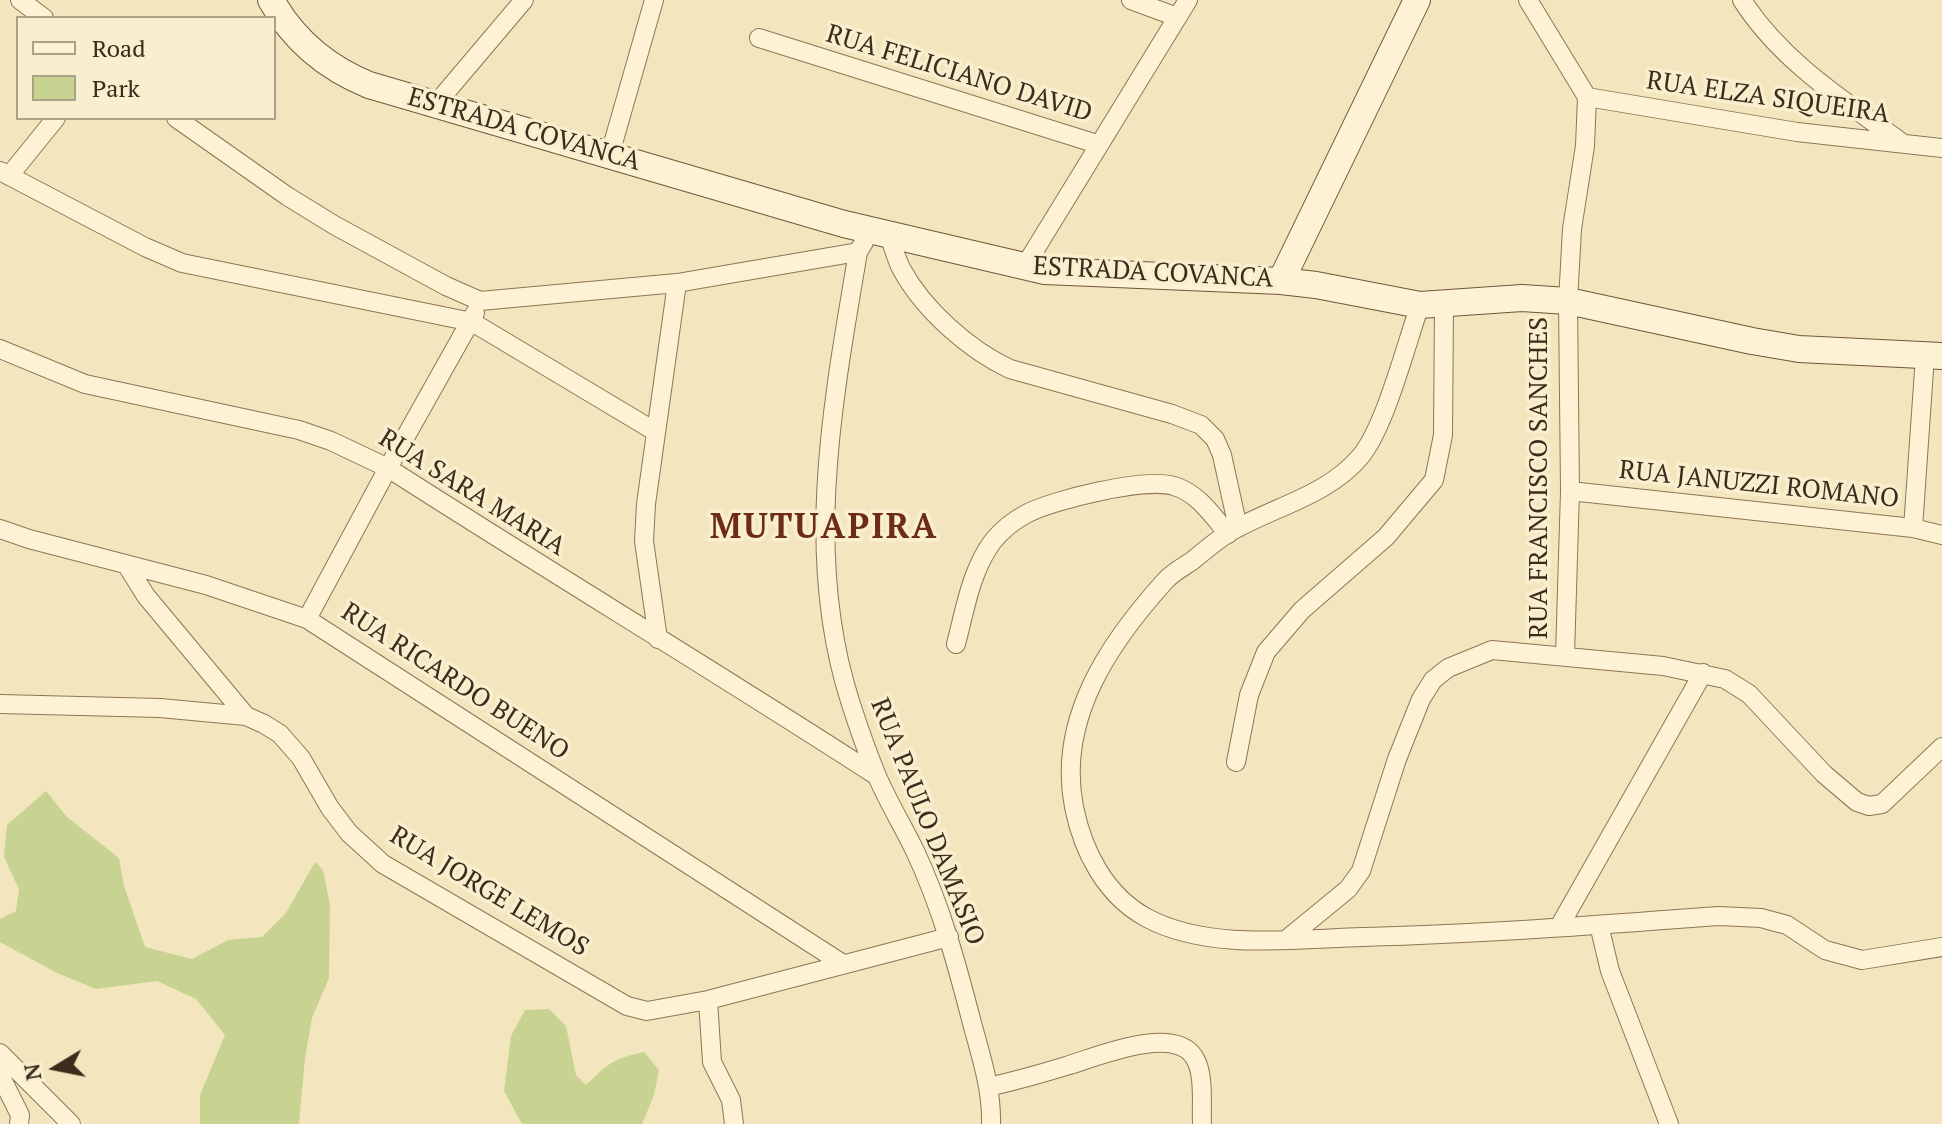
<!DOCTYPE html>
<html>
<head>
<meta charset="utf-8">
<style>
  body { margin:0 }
  #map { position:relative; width:1942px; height:1124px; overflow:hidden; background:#f3e6bf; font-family:"PT Serif",serif }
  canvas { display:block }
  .legend { position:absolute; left:16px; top:16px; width:260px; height:104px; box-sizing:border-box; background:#f9efcf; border:2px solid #ada187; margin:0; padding:10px 14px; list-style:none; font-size:24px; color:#3b2c1b }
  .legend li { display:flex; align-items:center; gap:16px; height:40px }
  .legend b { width:40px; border:2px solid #ada187 }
  .north { position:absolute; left:16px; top:1028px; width:80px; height:80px; -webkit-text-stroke:6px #f9efcf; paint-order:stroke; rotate:260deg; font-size:22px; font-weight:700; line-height:32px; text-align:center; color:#3b2c1b }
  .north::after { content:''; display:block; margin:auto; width:28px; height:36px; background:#3b2c1b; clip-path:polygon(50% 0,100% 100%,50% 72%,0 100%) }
</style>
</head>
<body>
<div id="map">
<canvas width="1942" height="1124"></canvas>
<ul class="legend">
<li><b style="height:10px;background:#fdf2d3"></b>Road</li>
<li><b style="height:22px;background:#c8d291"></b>Park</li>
</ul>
<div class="north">N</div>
</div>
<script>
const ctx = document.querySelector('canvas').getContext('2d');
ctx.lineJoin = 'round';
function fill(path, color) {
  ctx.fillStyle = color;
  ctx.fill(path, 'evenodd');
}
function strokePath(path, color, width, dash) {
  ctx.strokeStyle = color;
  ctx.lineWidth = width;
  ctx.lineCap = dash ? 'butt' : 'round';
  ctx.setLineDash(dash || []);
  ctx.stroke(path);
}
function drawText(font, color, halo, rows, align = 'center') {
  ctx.font = font + ' "PT Serif",serif';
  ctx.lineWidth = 7;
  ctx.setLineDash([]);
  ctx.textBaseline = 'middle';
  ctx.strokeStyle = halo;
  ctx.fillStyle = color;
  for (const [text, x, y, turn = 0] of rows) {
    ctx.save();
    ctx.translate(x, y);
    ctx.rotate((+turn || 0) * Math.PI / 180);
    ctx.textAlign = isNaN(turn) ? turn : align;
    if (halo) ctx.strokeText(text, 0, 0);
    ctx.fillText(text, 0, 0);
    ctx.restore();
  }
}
const green = new Path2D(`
  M 46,791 L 67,817 L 119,858 L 124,886 L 145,947 L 192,959 L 228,940 L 262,937 L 286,913 L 315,862 L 323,870 L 330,905 L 329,978 L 312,1018 L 305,1058 L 299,1124 L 200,1124 L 200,1095 L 225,1035 L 196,999 L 157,981 L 96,989 L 57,973 L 0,942 L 0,919 L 16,911 L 19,889 L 4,857 L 7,825 Z
  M 549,1009 L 566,1026 L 576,1075 L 586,1085 C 609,1063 612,1059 644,1052 L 659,1070 L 654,1095 L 642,1124 L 522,1124 L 504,1091 L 511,1036 L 525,1010 Z`);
const street = new Path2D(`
  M 20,0 L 44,18
  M 1131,0 L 1177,17
  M 1528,0 L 1587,97 L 1585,146 L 1572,229 L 1568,301 L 1570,491 L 1565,656
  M 1742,0 C 1781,61 1843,100 1901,142
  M 759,38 L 1097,144
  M 1587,97 L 1797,132 L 1942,148
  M 436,104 L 524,0
  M 176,118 L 287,196 L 334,225 L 446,286 L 480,301 L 677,283 L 858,252 L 864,242
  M 610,154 L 654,0
  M 0,171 L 145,247 L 182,263 L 472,322 L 656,432
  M 9,176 L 56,118
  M 889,235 C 893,246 896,259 902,270 C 924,310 969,350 1010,369 L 1172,414 L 1201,425 L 1215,439 L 1222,455 L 1238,528
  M 858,252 C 833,401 803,554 850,701 C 858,726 867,752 877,776 C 888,802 903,826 915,851 C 941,906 957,965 972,1023 C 981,1056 992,1090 991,1124
  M 1025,266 L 1188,0
  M 1420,305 C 1406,344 1385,428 1360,457 C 1327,496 1273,507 1230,532 C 1217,540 1204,551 1192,561 C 1183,567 1172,573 1165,581 C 1108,644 1057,720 1074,807 C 1083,852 1106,896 1147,918 C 1209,951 1295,939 1363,937 C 1482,934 1600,925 1719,916 L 1761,918 L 1787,925 L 1825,950 L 1862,960 L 1942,947
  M 0,349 L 85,384 L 299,430 L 331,441 L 388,468 C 550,572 715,671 877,776
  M 1570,491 L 1913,528 L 1942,535
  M 1913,528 L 1925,356
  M 0,529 L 29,539 L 206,585 L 307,619 L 843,964
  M 126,564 L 146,596 L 246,716
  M 307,619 L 388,468 L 475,313
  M 658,639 L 644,541 L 646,504 L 677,283
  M 956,644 C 965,610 971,570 993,541 C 1002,530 1013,521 1026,514 C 1052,500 1146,477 1174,486 C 1198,493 1213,516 1228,534
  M 0,704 L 160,708 L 246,716 L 264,724 L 280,734 L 301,758 L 330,808 L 349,833 L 383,864 L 627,1006 L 647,1011 L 708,1000 L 949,937
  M 1236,762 L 1249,695 L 1266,652 L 1302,610 L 1386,537 L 1434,480 L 1443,435 L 1444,305
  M 1599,925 L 1610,971 L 1669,1124
  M 1559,927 L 1703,673
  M 1287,939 L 1348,889 L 1361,871 L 1397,759 L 1421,699 L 1433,680 L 1448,668 L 1492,650 L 1663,666 L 1725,679 L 1749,694 L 1824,774 L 1857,802 L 1869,806 L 1882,804 L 1942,747
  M 708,1000 L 712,1062 L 731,1100 L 734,1124
  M 0,1053 L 71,1124
  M 0,1075 L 20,1115 L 19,1124
  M 988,1087 C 1015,1081 1040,1074 1066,1066 C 1094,1058 1173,1024 1194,1057 C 1205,1073 1201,1105 1202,1124`);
const secondary = new Path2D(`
  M 271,0 C 294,41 327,68 369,85 L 844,224 L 1045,271 L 1281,281 L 1316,285 L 1420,305 L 1522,298 L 1568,301 L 1752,341 L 1799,349 L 1942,356
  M 1281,281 L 1417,0`);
const streetNames = [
  ["RUA FELICIANO DAVID",959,74,17],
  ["RUA ELZA SIQUEIRA",1768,98,8],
  ["ESTRADA COVANCA",524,130,16],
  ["ESTRADA COVANCA",1153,273,3],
  ["RUA FRANCISCO SANCHES",1540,478,-90],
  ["RUA JANUZZI ROMANO",1759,485,6],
  ["RUA SARA MARIA",472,493,32],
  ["RUA RICARDO BUENO",455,682,33],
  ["RUA PAULO DAMASIO",927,822,68],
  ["RUA JORGE LEMOS",489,892,31]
];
const districtNames = [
  ["MUTUAPIRA",824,528]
];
fill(green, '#c8d291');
strokePath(street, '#8e7655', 20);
strokePath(secondary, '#6f5638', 28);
strokePath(street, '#fdf2d3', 18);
strokePath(secondary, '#fdf2d3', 26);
drawText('26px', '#3b2c1b', '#f9efcf', streetNames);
ctx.letterSpacing = '2px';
drawText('bold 34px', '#6d2c16', '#f9efcf', districtNames);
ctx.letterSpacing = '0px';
</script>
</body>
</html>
